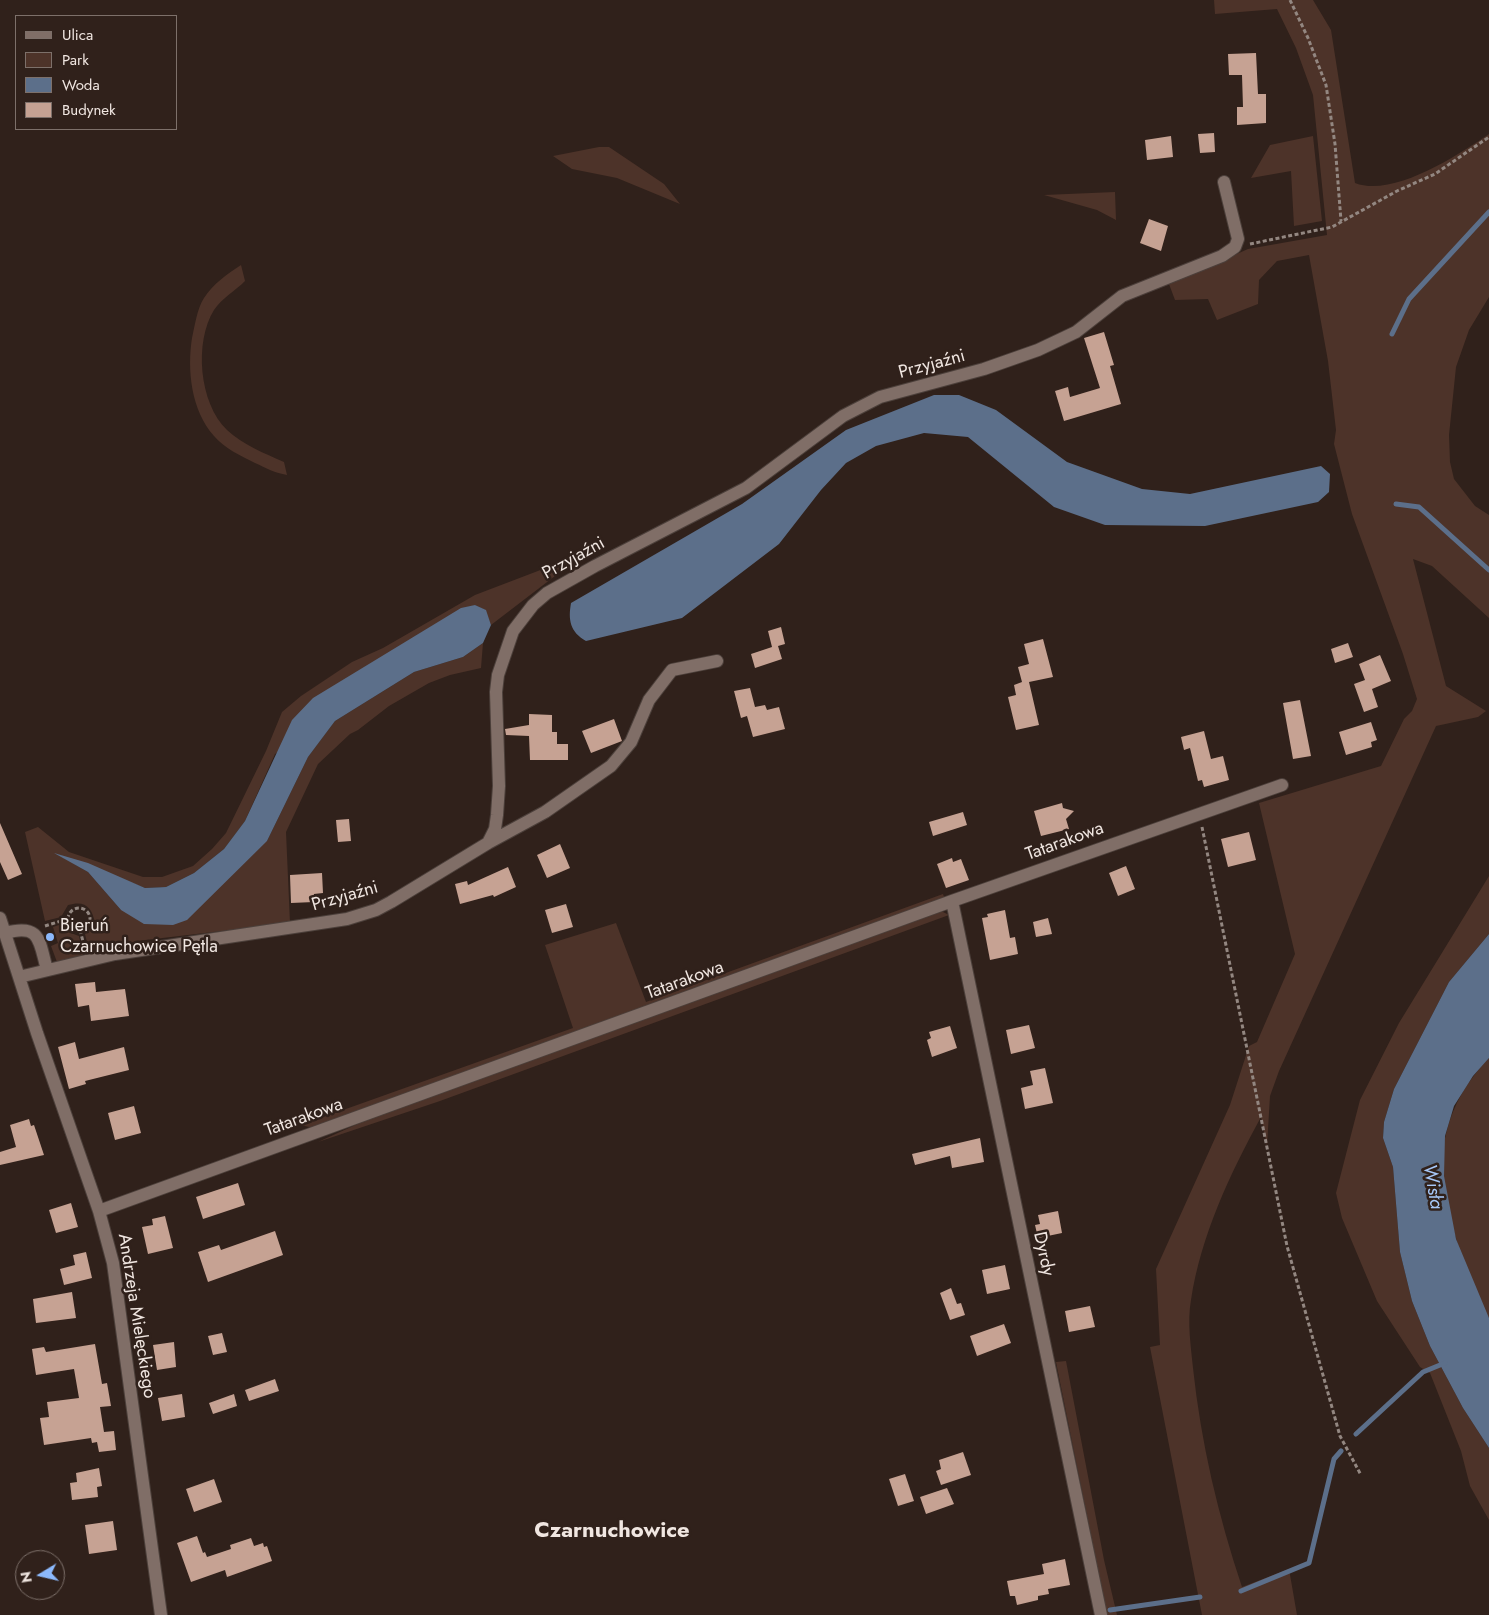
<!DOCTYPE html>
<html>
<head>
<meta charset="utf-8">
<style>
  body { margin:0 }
  #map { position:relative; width:1489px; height:1615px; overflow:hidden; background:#30211b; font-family:Jost,sans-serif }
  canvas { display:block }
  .legend { position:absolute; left:15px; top:15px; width:162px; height:115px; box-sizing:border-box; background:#30211b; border:1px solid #7d706a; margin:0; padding:6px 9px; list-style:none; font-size:15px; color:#f0e6e1 }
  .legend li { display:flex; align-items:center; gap:10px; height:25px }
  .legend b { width:25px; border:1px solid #7d706a }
  .north { position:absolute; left:15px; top:1550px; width:50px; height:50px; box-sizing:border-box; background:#30211b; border:1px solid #7d706a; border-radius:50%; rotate:261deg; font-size:14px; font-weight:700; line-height:20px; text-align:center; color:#f0e6e1 }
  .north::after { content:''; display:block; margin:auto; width:18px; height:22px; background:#8cb9fc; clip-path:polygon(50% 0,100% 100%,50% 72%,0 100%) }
</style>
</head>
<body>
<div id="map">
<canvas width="1489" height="1615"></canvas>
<ul class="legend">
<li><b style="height:6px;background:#806e67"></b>Ulica</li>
<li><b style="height:14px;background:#4d3329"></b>Park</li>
<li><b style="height:14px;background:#5c6f8a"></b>Woda</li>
<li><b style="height:14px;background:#c6a293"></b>Budynek</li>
</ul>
<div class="north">N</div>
</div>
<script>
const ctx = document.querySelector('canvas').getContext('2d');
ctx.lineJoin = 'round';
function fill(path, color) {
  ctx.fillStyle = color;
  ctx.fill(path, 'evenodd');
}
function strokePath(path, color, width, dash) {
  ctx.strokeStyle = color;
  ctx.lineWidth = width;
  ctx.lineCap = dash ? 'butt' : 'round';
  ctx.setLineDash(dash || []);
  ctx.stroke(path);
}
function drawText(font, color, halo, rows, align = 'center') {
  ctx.font = font + ' Jost,sans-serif';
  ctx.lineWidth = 5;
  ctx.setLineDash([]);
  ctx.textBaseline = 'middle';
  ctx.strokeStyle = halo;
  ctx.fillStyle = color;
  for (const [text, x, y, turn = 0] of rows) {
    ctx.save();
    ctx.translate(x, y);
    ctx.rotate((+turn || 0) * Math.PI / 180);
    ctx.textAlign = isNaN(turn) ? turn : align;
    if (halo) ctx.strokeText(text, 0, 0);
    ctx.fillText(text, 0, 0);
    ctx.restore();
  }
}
const green = new Path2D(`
  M 1214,0 L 1313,0 L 1331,30 L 1355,183 C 1393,198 1458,155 1489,134 L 1489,297 L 1469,330 L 1456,367 L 1449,435 L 1450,462 L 1454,479 L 1475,506 L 1489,515 L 1489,618 L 1432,566 L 1413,559 L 1446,686 L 1486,711 L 1478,717 L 1436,726 L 1279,1071 L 1270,1096 L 1267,1146 L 1261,1117 C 1230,1174 1201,1235 1191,1300 C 1187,1322 1191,1347 1193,1368 C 1201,1443 1218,1515 1242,1587 L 1289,1569 L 1297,1615 L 1202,1615 L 1150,1347 L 1160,1345 L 1156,1269 L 1230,1105 L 1249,1046 L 1257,1042 L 1295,954 L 1259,803 L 1381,766 L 1404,719 L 1412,711 L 1417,699 L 1403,654 L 1352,514 L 1334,444 L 1336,430 L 1328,361 L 1309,255 L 1277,261 L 1259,280 L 1258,304 L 1217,320 L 1208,299 L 1175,300 L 1169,284 L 1248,249 L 1327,235 L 1313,95 L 1296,48 L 1277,9 L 1215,14 Z
  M 1313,136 L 1322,221 L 1294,226 L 1291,171 L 1251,178 L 1270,145 Z
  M 599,147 L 609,147 L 664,184 L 680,204 L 617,178 L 572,169 L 553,156 Z
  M 1115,192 L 1116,220 L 1097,210 L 1044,195 Z
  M 241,265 L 245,281 C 235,291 222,298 214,310 C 194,342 199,403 227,430 C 243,445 264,453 284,462 L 287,475 C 275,473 266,468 255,463 C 241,456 224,448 214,436 C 191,410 187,370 192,338 C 195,325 197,309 204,298 C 213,284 227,274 241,265 Z
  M 585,553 L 491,625 L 485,610 L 475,605 L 275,754 L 245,821 L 224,849 L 194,873 L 166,887 L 145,888 L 57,854 L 88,872 L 121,910 L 267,841 L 308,757 L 335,721 L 414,672 L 463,657 L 483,643 L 481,668 L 450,675 L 429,683 L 389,706 L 358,730 L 350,734 L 318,764 L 286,832 L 290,923 L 137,941 L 90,954 L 85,934 L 95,923 C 92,907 85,900 68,905 L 61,917 L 45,921 L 25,832 L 38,827 L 69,852 L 143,877 L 162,877 L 193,866 L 212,849 L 226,833 L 266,751 L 282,712 L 301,696 L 352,662 L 383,648 L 475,595 Z
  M 1489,876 L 1489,934 L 1449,982 L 1394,1089 L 1384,1122 L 1383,1138 L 1393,1167 L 1400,1252 L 1412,1301 L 1430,1346 L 1463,1408 L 1489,1448 L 1489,1520 L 1470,1486 L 1461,1451 L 1430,1373 L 1420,1367 L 1377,1301 L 1342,1218 L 1336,1193 L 1360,1100 L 1399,1023 Z
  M 943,894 L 945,900 L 313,1128 L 301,1125 L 573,1028 L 545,945 L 616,923 L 646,1002 Z
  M 941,911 L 949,915 L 440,1101 L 318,1142 L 375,1116 Z
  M 62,924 L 68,932 L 79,936 L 83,956 L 57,962 L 51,946 L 58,943 L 53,927 Z
  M 1489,1058 L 1489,1318 C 1464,1275 1433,1183 1446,1134 C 1453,1104 1468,1080 1489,1058 Z
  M 1066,1361 L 1104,1560 L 1117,1615 L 1107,1615 L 1056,1362 Z`);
const water = new Path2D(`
  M 934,395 L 959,395 L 996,410 L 1067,462 L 1142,489 L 1190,494 L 1321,466 L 1330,474 L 1329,492 L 1318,502 L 1205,526 L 1105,525 L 1054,507 L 968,437 L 924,433 L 876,446 L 846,463 L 821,490 L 779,544 L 682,618 L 586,641 C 570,632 568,620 571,603 L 742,504 L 846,430 Z
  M 475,605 L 486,610 L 491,625 L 483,643 L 463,657 L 414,672 L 335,721 L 308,757 L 267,841 L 187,920 L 173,925 L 144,924 L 121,910 L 88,872 L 54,853 L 88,863 L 145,888 L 166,887 L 194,873 L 224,849 L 245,821 L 292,720 L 313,698 L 461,608 Z
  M 1489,934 L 1489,1058 L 1473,1076 L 1454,1106 L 1445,1136 L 1444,1176 L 1456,1239 L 1489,1318 L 1489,1448 L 1463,1408 L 1430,1346 L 1412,1301 L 1400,1252 L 1393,1167 L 1383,1138 L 1384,1122 L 1394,1089 L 1449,982 Z`);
const stream = new Path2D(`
  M 1392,334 L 1409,299 L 1489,212
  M 1396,504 L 1419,507 L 1489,570
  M 1356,1434 L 1423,1372 L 1445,1363
  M 1241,1591 L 1309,1563 L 1334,1459 L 1341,1451
  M 1110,1610 L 1200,1597`);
const building = new Path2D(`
  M 1256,53 L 1258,94 L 1266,94 L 1266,123 L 1237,125 L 1237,107 L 1243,107 L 1242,75 L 1229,75 L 1228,54 Z
  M 1214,133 L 1215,152 L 1200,153 L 1198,134 Z
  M 1171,136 L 1173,157 L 1147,160 L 1145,140 Z
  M 1149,219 L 1168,226 L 1161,251 L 1140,243 Z
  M 1104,332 L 1114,365 L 1110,366 L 1121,404 L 1064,421 L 1055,391 L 1068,387 L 1070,397 L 1100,388 L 1084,338 Z
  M 781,627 L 785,644 L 778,646 L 782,659 L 755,668 L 751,654 L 772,647 L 768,631 Z
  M 1043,639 L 1053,677 L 1029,682 L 1039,725 L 1016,730 L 1008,697 L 1016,695 L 1014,685 L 1022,682 L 1018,667 L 1029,664 L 1024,644 Z
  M 1348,643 L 1353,657 L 1335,663 L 1331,649 Z
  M 1380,655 L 1391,681 L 1372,689 L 1378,707 L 1364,712 L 1354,684 L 1365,680 L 1359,664 Z
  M 750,688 L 755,707 L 765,705 L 767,710 L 779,707 L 785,729 L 753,737 L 747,716 L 741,718 L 734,691 Z
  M 1300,700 L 1311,756 L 1293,759 L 1283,703 Z
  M 529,714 L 552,715 L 552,732 L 557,732 L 557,744 L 568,744 L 568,760 L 530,760 L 529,736 L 506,735 L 505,729 L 529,725 Z
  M 614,719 L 622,741 L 591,753 L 582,731 Z
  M 1371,722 L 1377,740 L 1371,742 L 1372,747 L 1346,755 L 1339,732 Z
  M 1204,731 L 1211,759 L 1223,756 L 1229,780 L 1204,787 L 1202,780 L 1198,781 L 1190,748 L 1184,750 L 1181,737 Z
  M 1062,803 L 1063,808 L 1074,811 L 1066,819 L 1069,829 L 1041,836 L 1034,811 Z
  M 963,812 L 967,825 L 933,836 L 929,822 Z
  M 349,819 L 351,841 L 338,842 L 336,820 Z
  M 0,823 L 22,874 L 8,880 L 0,862 Z
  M 1249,832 L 1256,860 L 1228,867 L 1221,839 Z
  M 560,844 L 570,868 L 547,878 L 537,855 Z
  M 952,858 L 953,862 L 961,859 L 969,880 L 946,888 L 937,864 Z
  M 1126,866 L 1135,889 L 1118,896 L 1109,873 Z
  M 508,867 L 516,887 L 494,897 L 493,895 L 460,904 L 455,884 L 467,881 L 468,885 Z
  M 322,873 L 323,893 L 314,894 L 314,902 L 291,903 L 290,875 Z
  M 566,904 L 573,927 L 552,933 L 545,910 Z
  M 1005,910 L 1010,938 L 1015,937 L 1018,954 L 990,960 L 982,918 L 988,917 L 987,914 Z
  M 1048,918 L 1052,934 L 1036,937 L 1033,922 Z
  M 95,982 L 96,992 L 125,989 L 129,1016 L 91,1021 L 89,1005 L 78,1007 L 75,984 Z
  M 1029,1025 L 1035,1048 L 1011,1054 L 1006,1030 Z
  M 950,1026 L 957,1048 L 932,1057 L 927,1040 L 931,1038 L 929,1032 Z
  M 75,1042 L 79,1059 L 124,1047 L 129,1070 L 85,1081 L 86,1084 L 69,1089 L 58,1047 Z
  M 1045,1068 L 1053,1103 L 1025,1109 L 1021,1088 L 1033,1085 L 1030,1071 Z
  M 134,1106 L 141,1133 L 115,1140 L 108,1113 Z
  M 29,1119 L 31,1126 L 34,1125 L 44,1155 L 0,1165 L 0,1152 L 16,1147 L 10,1125 Z
  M 980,1138 L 984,1162 L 952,1168 L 950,1156 L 915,1165 L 912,1154 Z
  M 238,1183 L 245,1205 L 203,1219 L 196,1197 Z
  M 71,1203 L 78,1227 L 56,1233 L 49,1210 Z
  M 1058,1211 L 1062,1233 L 1038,1238 L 1035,1225 L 1040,1224 L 1038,1215 Z
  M 165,1216 L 173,1248 L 148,1254 L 142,1227 L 153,1225 L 152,1219 Z
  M 275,1231 L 283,1255 L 208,1282 L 198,1252 L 219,1245 L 221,1250 Z
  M 86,1252 L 92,1278 L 64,1285 L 60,1269 L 75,1265 L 73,1255 Z
  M 1005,1265 L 1010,1289 L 987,1294 L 982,1270 Z
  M 951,1288 L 957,1304 L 961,1303 L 965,1315 L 950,1320 L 940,1293 Z
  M 72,1292 L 76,1318 L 36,1323 L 33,1299 Z
  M 1090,1306 L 1095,1327 L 1069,1332 L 1065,1311 Z
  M 1004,1324 L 1011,1343 L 977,1356 L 970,1336 Z
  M 222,1333 L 227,1352 L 213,1355 L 208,1336 Z
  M 174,1342 L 176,1367 L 157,1370 L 153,1345 Z
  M 95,1344 L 102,1384 L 107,1383 L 111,1406 L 100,1407 L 104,1432 L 114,1431 L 116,1450 L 99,1452 L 97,1442 L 92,1443 L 91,1438 L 44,1445 L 40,1418 L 49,1417 L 47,1402 L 79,1398 L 74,1369 L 36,1375 L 32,1349 L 44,1347 L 46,1352 Z
  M 275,1379 L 279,1391 L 249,1401 L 245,1390 Z
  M 182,1394 L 185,1417 L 162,1421 L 158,1398 Z
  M 234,1394 L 237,1406 L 213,1414 L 209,1403 Z
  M 963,1452 L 971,1475 L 941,1485 L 936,1471 L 941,1469 L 939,1460 Z
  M 99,1468 L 102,1486 L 97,1487 L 98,1497 L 72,1500 L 70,1483 L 77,1482 L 76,1473 Z
  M 905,1474 L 914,1501 L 898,1506 L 889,1479 Z
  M 214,1479 L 222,1502 L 194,1512 L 186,1489 Z
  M 947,1488 L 954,1504 L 926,1514 L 920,1497 Z
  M 113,1521 L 117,1550 L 89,1554 L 85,1525 Z
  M 197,1536 L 203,1553 L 205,1552 L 207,1557 L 231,1549 L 230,1545 L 251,1538 L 254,1546 L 263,1543 L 264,1547 L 267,1546 L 272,1561 L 227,1577 L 225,1570 L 191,1582 L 177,1543 Z
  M 1065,1559 L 1070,1585 L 1048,1589 L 1049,1594 L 1038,1596 L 1038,1600 L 1017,1605 L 1015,1596 L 1010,1596 L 1007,1581 L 1044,1574 L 1042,1564 Z`);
const path = new Path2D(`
  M 1290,0 L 1308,38 L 1326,85 L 1335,144 L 1341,221
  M 1250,244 L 1332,227 L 1397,191 L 1435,174 L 1489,137
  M 1202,827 L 1287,1246 L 1340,1436 L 1361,1475
  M68 919a11 11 0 1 1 22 0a11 11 0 1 1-22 0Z
  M 45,926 L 67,919
  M 80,930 L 85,949`);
const minor = new Path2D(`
  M 488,843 L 545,812 L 611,766 L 631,742 L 649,700 L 672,670 L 717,661
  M 952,901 L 1101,1615
  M 0,918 L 37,1033 L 99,1211 L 113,1263 L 161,1615
  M 5,933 C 41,923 39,941 47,970
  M 19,977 L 115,954 L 347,919 L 376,910 L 391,902 L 488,843 L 495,829 L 497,815 L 499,786 L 496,692 L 498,675 L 513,631 L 533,605 L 547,593 L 595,566 L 746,488 L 843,416 L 880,397 L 984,369 L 1038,350 L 1076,332 L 1122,296 L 1222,256 L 1235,247 L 1238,239 L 1224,182
  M 99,1211 L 952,901 L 1282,785`);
const markers = [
  [50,937,5,"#8cb9fc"]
];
const streetNames = [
  ["Przyjaźni",932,365,-15],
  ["Przyjaźni",574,559,-29],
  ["Tatarakowa",1065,842,-20],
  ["Przyjaźni",345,897,-16],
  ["Tatarakowa",685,981,-20],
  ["Tatarakowa",304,1118,-20],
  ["Dyrdy",1043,1254,78],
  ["Andrzeja Mielęckiego",136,1316,81]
];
const poiNames = [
  ["Bieruń",60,927],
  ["Czarnuchowice Pętla",60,948]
];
const waterNames = [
  ["Wisła",1432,1187,80]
];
const districtNames = [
  ["Czarnuchowice",612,1532]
];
fill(green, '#4d3329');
fill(water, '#5c6f8a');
strokePath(stream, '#5c6f8a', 5);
fill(building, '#c6a293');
strokePath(minor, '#4c403b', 14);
strokePath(path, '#938781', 3, [4, 2.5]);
strokePath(minor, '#806e67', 12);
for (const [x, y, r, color] of markers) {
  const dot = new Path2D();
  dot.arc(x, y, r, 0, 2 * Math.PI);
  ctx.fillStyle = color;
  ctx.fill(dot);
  strokePath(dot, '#30211b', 2);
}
drawText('18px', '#f0e6e1', '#30211b', streetNames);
drawText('18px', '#f0e6e1', '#30211b', poiNames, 'left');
drawText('italic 19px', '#a6c7f8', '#30211b', waterNames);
drawText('bold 22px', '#f0e6e1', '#30211b', districtNames);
</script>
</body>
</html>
